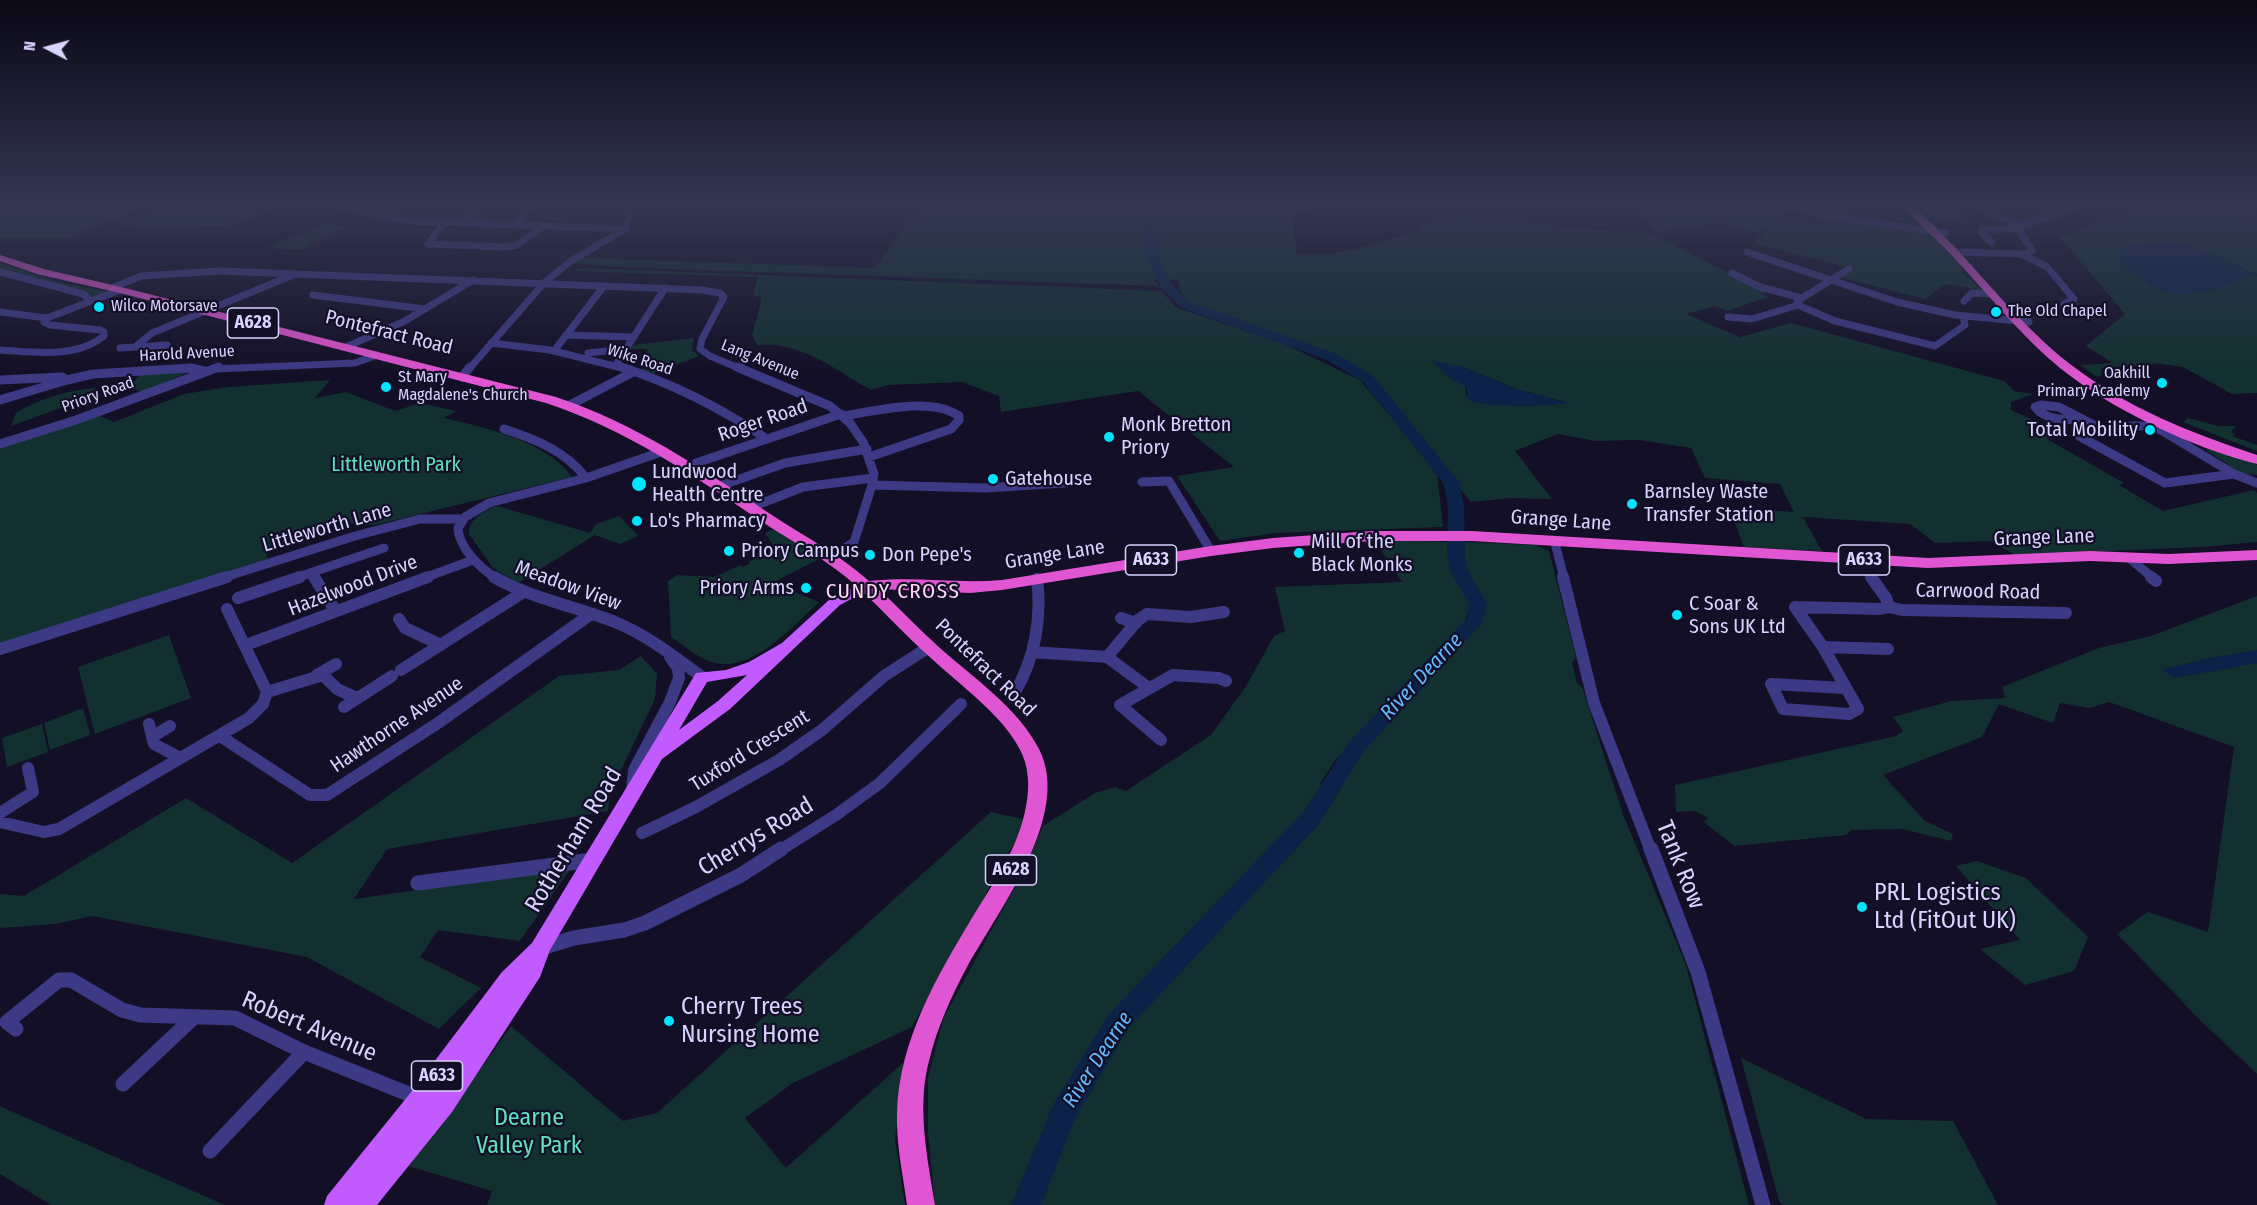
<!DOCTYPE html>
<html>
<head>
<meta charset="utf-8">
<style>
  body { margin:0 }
  #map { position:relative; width:2257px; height:1205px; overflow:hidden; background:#130f26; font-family:"Fira Sans Condensed",sans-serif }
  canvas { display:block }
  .north { position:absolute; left:18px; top:18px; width:60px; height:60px; -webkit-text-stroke:4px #130f26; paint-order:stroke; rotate:276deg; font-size:16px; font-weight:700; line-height:24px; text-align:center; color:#d9d4ff }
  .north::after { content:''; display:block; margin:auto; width:21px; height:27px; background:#d9d4ff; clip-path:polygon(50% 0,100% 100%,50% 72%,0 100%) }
</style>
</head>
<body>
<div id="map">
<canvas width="2257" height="1205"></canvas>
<div class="north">N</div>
</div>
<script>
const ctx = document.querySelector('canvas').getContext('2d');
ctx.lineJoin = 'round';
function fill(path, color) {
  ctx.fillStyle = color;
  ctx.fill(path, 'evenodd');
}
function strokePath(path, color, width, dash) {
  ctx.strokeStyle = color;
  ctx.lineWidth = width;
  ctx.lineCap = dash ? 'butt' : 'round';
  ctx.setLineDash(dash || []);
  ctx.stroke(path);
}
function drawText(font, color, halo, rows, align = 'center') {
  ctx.font = font + ' "Fira Sans Condensed",sans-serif';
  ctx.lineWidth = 4.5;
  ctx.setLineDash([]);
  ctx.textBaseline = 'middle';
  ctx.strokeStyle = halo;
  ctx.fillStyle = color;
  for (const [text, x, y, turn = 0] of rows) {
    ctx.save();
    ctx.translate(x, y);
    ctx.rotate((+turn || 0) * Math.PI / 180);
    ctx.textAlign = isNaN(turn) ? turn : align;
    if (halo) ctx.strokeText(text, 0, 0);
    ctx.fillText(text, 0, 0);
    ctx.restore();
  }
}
const green = new Path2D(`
  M 18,207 L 144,207 L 66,239 L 0,238 L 0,208 Z
  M 159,207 L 278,207 L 228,226 L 119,225 Z
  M 920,207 L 1316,207 L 1317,209 L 1292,215 L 1297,254 C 1339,258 1378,243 1418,231 L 1420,227 L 1461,215 L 1571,228 L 1650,233 L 1758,288 L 1769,291 L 1762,294 L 1768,297 L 1727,311 L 1715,306 L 1686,314 L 1740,337 L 1791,323 L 2004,381 L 2014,391 L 2033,394 L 2011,402 L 2011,410 L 2066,435 L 2047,439 L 2124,483 L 2119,485 L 2163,511 L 2254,490 L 2257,493 L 2257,542 L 2202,547 L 2015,555 L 1990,541 L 1935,543 L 1910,524 L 1803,517 L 1822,551 L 1744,547 L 1730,510 L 1737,508 L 1794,512 L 1780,484 L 1705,478 L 1691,448 L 1639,440 L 1596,441 L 1558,434 L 1515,451 L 1552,499 L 1511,498 L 1471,502 L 1368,379 L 1334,355 L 1191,304 L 1182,294 L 1178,280 L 1154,279 L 1159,286 L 615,267 L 574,263 L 583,258 L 875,268 ZM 1463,367 L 1519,390 L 1566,402 L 1547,405 L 1466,395 Z
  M 1637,207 L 1795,207 L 1800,210 L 1783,214 L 1785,217 L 1758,233 L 1721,223 L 1657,232 Z
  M 1929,207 L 1954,207 L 1973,223 L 1939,222 L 1923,209 Z
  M 2143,207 L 2207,207 L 2214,209 L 2257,207 L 2257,218 L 2239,216 L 2257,219 L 2257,275 L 2184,242 L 2122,264 L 2159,291 L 2178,295 L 2218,289 L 2250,275 L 2257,276 L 2257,393 L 2232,394 L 2183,367 L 2133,360 L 2158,364 L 2102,368 L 2101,376 L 2097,377 L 2081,365 L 2113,363 L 2086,346 L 2125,314 L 2060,237 Z
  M 1789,218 L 1816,225 L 1832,218 L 1918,231 L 1933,236 L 1962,267 L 1962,272 L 1983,291 L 1945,284 L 1925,299 L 1842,278 L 1854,269 L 1753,243 L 1773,225 Z
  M 322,225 L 346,227 L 300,250 L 268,248 Z
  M 0,263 L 62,283 L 109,292 L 94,298 L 0,271 Z
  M 586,268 L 1162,291 L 1175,307 L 1286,345 L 1360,380 L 1437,472 L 1443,527 L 1276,533 L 1220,541 L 1177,476 L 1234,467 L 1138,391 L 1001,412 L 999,396 L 962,382 L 888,385 L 871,390 C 843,375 818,354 786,347 C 777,344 766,345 757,345 L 752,335 L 762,297 L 753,296 L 758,277 L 570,271 Z
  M 694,338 L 692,350 L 699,356 L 652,374 L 640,370 L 650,365 L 643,360 L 648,349 L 631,349 L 633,345 Z
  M 186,373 L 142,393 L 129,386 L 141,374 Z
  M 330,380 L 315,398 L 346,392 L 395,411 L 420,403 L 456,411 L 444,418 C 484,427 548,442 572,477 L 375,525 L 345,523 L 265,549 L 268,559 L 0,645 L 0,448 L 100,416 L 114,422 L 184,394 L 228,387 Z
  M 96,388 L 91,393 L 78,396 L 81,399 L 79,401 L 11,426 L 16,413 C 37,399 70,390 96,388 Z
  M 2188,418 L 2218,426 L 2236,426 L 2231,432 L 2235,435 L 2232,436 L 2257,445 L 2257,451 L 2183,422 Z
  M 2208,449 L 2254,463 L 2257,465 L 2257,475 L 2243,474 L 2227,466 L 2229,465 L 2206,450 Z
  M 493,507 L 501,507 L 590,533 L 596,524 L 619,516 L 638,536 L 620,544 L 595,535 L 518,583 L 493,568 L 469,534 C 468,519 482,513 493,507 Z
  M 772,530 L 777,531 L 819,559 L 772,583 L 819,602 C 794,625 753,672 715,663 C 699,660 684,645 671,637 L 668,581 L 678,575 L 715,577 L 740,565 L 743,567 L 750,563 L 748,562 L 775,548 L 765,533 Z
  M 1374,540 L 1450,542 L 1452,568 L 1472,602 L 1464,623 L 1334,762 L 1320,784 L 1340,782 L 1361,750 L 1480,620 C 1481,615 1483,610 1483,605 C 1483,586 1453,570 1461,542 L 1536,545 L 1549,551 L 1576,657 L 1572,663 L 1577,683 L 1582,687 L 1624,817 L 1686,965 L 1749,1205 L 935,1205 L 928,1133 L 928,1078 L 943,1019 L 1023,872 L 1043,826 L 1095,793 L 1115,787 L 1126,791 L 1211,735 L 1246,686 L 1274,636 L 1285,631 L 1275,587 L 1402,582 Z
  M 2257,596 L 2257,650 L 2210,658 L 2162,670 L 2223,669 L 2257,663 L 2257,1074 L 2201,1021 L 2117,934 L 2148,912 L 2208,932 L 2234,747 L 2109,702 L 2090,708 L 2060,703 L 2053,723 L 1999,704 L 1982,737 L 1883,775 L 1925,821 L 1953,834 L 1951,841 L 1902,829 L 1852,830 L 1846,835 L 1734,846 L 1704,822 L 1708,818 L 1695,811 L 1676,812 L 1675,785 L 1896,736 L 1903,731 L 1893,717 L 1951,701 L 2005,698 L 2002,687 L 2099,648 L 2151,636 Z
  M 169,635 L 191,698 L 95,734 L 78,667 Z
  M 641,656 L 657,674 L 655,699 L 610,793 L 608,811 L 387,849 L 354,899 L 571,868 L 520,941 L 438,930 L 420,957 L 481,988 L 439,1029 L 307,957 L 92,916 L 55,924 L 0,928 L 0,894 L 24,896 L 186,798 L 292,863 L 559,676 L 619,670 Z
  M 83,708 L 90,735 L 50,750 L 44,723 Z
  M 42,724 L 48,752 L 7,767 L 2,738 Z
  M 991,812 L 1027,820 L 912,1027 L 793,1083 L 745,1118 L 786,1168 L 904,1062 L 895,1139 L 905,1205 L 487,1205 L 492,1191 L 408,1166 L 452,1109 L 511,1026 L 623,1121 L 657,1113 Z
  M 1977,861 L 2026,878 L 2088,937 L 2074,971 L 2025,985 L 1980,949 L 2020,940 L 1956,866 Z
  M 1741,1058 L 1866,1119 L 1953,1121 L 1998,1205 L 1784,1205 L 1779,1201 Z
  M 0,1106 L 6,1109 L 225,1205 L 51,1205 L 0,1174 Z`);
const water = new Path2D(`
  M 2158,242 L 2184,242 L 2257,276 L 2250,275 L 2218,289 L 2178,295 L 2159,291 L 2122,264 L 2122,253 L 2127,245 Z
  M 1431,360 L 1463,367 L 1519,390 L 1568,403 C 1536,407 1500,408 1469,401 L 1466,387 L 1447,376 Z
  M 2257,650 L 2257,663 L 2175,678 L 2161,670 L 2210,658 Z`);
const river = new Path2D(`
  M 1128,207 L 1139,207 L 1153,222 L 1159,259 L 1166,274 L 1172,285 L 1190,302 L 1337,354 L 1373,376 L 1459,482 L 1464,505 L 1465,554 L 1468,571 L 1487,604 L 1482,623 L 1363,752 L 1320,823 L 1127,1030 L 1074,1121 L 1041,1205 L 1011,1205 L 1053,1105 L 1109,1014 L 1304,811 L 1349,742 L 1467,618 L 1469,604 L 1450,571 L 1447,554 L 1448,505 L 1443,483 L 1363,382 L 1327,360 L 1182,308 L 1161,287 L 1147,259 L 1143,223 Z`);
const minorFar3 = new Path2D(`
  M 345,207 L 412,221 L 625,229
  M 1799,207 L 1822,215 L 1945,233
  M 1981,207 L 1995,216 L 2022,225
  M 444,223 L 428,244 L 505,247 L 517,245 L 543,226
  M 461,223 L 477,207
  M 515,225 L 531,207
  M 1991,242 L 1982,233 L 1982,229 L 2016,229
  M 1747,252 L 1897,302 L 1955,315 L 2029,322
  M 1954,252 L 2027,254 L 2032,250 L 2017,227 L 2078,207
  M 2023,255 L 2047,267 L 2074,299 L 2064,304
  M 1849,269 L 1802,298 L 1797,302 L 1798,305 L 1835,321 L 1935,346 L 1965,325 L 1963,316
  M 0,272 L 83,294 L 91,301
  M 1732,273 L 1760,287 L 1802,298
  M 112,288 L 141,276 L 220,271 L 702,290 L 720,293 L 724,297 L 702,339 L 700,349 L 710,356 L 741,369
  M 313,295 L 425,309
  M 1964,301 L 1972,293 L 1993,294
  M 0,312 L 47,318 L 120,290
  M 1728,317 L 1752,319 L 1798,305
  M 566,335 L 634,337
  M 491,343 L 550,350 L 626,369
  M 167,345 L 135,347 L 152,333 L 293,275
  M 346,347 L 405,321 L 473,280
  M 120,348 L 135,347
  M 0,350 C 35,352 75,359 104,336 L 104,332 L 100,330 L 50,325 L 44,322 L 47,318
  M 554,351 L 604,286
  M 588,353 L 626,349
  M 615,366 L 665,288
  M 176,369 L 195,369
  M 215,369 L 355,363 L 377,355
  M 469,369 L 544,283 L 571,261 L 625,229 L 631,207`);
const minorFar2 = new Path2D(`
  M 621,367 C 674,384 721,408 767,439
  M 737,367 L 830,406 L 850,423 L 863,442 L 874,474 L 872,485 L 854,542 L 830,558
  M 462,377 L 470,367
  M 0,380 L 62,377 L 67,380 L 93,374 L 191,368 L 204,371
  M 0,400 L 67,380
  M 570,405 L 633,372
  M 2041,405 L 2059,407 L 2082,419 C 2066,420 2046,421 2035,407 Z
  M 843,416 C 876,411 931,396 959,416 L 959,420 L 951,429 L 869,457
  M 2082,419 L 2105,431
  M 504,429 C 535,439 566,451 586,478
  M 2079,436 C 2107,430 2133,420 2161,430 L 2234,474 L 2257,483
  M 2079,436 L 2165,483 L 2234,474
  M 0,444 L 76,420 L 219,367
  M 696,463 L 841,414
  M 1142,482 L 1169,481 L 1211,551
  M 872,485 L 986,488 L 1064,483
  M 720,486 L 785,463 L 867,449
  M 752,507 L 803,487 L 873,478
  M 1555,543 L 1564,578
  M 2128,557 L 2153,578
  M 1858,559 L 1872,578
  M 312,574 L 315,578
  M 222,578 L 355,536 L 420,519 L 463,519
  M 295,578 L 384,548
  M 424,578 L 473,560
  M 496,578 C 480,568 459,548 458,528 L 465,517 L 489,503 L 586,478 L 664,451`);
const minorFar1 = new Path2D(`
  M 314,577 L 335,610
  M 494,577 C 532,599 575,606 615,622 C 647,635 675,657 702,677
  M 1563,577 L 1594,703 L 1651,851
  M 2151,577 L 2156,581
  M 238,598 L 300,577
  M 1795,607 L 1823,647 L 1858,709 L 1849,714 L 1783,709 L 1771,684 L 1845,688
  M 1795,607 L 1880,609 L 1889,607 L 1886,598 L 1871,577
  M 1889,607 L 1902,610 L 2066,613
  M 1121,618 L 1136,623
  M 399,619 L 405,628 L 441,645
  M 246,645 L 428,577
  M 1823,647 L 1888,649
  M 0,649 L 227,577
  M 1032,652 L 1107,657 L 1149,688
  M 1107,657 L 1138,620 L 1147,614 L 1191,617 L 1224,612
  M 401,670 L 522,593
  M 317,675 L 336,664
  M 267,692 L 323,675 L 337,689 L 357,698
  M 1015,692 C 1035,658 1042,618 1037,579
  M 344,707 L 392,676
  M 149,724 L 154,744 L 180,758
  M 220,736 L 310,795 L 327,795 L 438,723 L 591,614
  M 152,737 L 170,726
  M 1161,740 L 1120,705 L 1173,675 L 1219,678 L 1226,681
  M 632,790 L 634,770 L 670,702 L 679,678 L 678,668 L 670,657
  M 0,813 L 33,792 L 28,768
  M 0,822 L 44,832 L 59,829 L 249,718 L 263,704 L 267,692 L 227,609
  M 642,833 L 696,807 L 779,760 L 822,730 L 884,676 L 929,647
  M 779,851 L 836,815 L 880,783 L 961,704`);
const minor = new Path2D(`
  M 1651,849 L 1698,972 L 1763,1205
  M 418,883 L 592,860
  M 541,948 L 574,938 L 624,930 L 645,923 L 741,875 L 781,849
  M 16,1029 L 7,1022 L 59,980 L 71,980 L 122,1010 L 140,1015 L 235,1018 L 304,1052 L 421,1099
  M 123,1084 L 193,1018
  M 210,1151 L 304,1052`);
const primary = new Path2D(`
  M 865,582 L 870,583 L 872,586 L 870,589 L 840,605 L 730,709 L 662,759 L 550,950 L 540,977 L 452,1112 L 377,1205 L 324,1205 L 327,1196 L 412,1091 L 502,972 L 532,943 L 696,673 L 726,670 L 749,662 L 782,643 L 830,599 ZM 747,675 L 718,701 L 679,730 L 707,682 Z`);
const trunk = new Path2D(`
  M 1903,207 L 1914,207 L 1929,221 C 1977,267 2017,323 2070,364 C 2125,407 2191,433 2257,455 L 2257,464 C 2193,448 2112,410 2060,368 C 2021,336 1990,296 1955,259 C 1939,241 1920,225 1903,207 Z
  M 0,255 L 44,269 L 125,288 L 556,397 C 637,424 704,470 775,517 C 807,538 840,555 869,581 C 913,576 958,584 1002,580 L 1211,546 L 1273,538 L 1372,531 L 1472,531 L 1928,558 L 2090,551 L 2169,554 L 2257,550 L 2257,560 L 2169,564 L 2090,561 L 1928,568 L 1472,541 L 1372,541 L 1273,548 L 1211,556 L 1002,590 L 970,593 L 879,589 C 900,609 920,630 941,649 C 975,679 1018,708 1039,749 C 1073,815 997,912 966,969 C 951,997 938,1026 930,1057 C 916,1106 927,1155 935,1205 L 907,1205 C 903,1175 896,1144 897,1113 C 899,1041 936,978 972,918 C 993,883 1019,848 1026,806 C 1030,787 1029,765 1019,748 C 1002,715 960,685 932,659 C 902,633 876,602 846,577 C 820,556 791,541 764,523 C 694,476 627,430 546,403 L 120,293 L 37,274 L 0,261 Z`);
const markers = [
  [99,307,6,"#00e5ff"],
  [1996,312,6,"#00e5ff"],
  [2162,383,6,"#00e5ff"],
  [386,387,6,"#00e5ff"],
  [2150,430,6,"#00e5ff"],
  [1109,437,6,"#00e5ff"],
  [993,479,6,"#00e5ff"],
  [639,484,8,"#00e5ff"],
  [1632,504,6,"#00e5ff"],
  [637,521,6,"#00e5ff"],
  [729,551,6,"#00e5ff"],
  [1299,553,6,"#00e5ff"],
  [870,555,6,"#00e5ff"],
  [806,588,6,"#00e5ff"],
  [1677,615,6,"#00e5ff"],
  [1862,907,6,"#00e5ff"],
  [669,1021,6,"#00e5ff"]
];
const farPoinames = [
  ["Wilco Motorsave",111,307],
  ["The Old Chapel",2008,312],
  ["Oakhill",2150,374,"right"],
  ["Primary Academy",2150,392,"right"],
  ["St Mary",398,378],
  ["Magdalene's Church",398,396]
];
const farStreetnames = [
  ["Harold Avenue",187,354,-3],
  ["Wike Road",640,360,18],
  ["Lang Avenue",760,360,22],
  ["Priory Road",98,395,-20]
];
const shields = [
  [253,323,51],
  [1151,560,51],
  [1864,560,51],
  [1011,870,51],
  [437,1076,51]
];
const shieldNames = [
  ["A628",253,323],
  ["A633",1151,560],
  ["A633",1864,560],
  ["A628",1011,870],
  ["A633",437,1076]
];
const streetNames = [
  ["Pontefract Road",389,333,14],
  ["Roger Road",763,421,-19],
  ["Grange Lane",1561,521,4],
  ["Littleworth Lane",327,528,-16],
  ["Grange Lane",2044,538,-2],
  ["Grange Lane",1055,555,-9],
  ["Hazelwood Drive",353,586,-21],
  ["Meadow View",568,586,20],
  ["Carrwood Road",1978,592,1],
  ["Pontefract Road",985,668,44],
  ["Hawthorne Avenue",397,725,-34],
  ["Tuxford Crescent",750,751,-32]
];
const poiNames = [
  ["Monk Bretton",1121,425],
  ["Priory",1121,448],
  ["Total Mobility",2138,430,"right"],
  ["Lundwood",652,472],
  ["Health Centre",652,495],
  ["Gatehouse",1005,479],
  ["Barnsley Waste",1644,492],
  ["Transfer Station",1644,515],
  ["Lo's Pharmacy",649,521],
  ["Mill of the",1311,542],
  ["Black Monks",1311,565],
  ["Priory Campus",741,551],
  ["Don Pepe's",882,555],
  ["Priory Arms",794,588,"right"],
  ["C Soar &",1689,604],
  ["Sons UK Ltd",1689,627]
];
const parkNames = [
  ["Littleworth Park",396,465]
];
const neighbourhoodNames = [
  ["CUNDY CROSS",893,592]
];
const waterNames = [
  ["River Dearne",1422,677,-47],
  ["River Dearne",1098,1060,-57]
];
const nearStreetnames = [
  ["Cherrys Road",756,837,-31],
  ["Rotherham Road",574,840,-59],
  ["Tank Row",1680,865,68],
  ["Robert Avenue",309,1027,23]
];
const nearPoinames = [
  ["PRL Logistics",1874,893],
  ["Ltd (FitOut UK)",1874,921],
  ["Cherry Trees",681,1007],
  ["Nursing Home",681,1035]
];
const nearParknames = [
  ["Dearne",529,1118],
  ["Valley Park",529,1146]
];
fill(green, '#12302f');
fill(water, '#0c2248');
fill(river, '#0c2248');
strokePath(minorFar3, '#3d3a85', 7);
strokePath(minorFar2, '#3d3a85', 9);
strokePath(minorFar1, '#3d3a85', 12);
strokePath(minor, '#3d3a85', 15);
fill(primary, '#c25bff');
fill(trunk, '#e055d1');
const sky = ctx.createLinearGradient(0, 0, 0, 376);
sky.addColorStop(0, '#0a0815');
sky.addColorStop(0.55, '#333752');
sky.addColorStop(1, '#33375200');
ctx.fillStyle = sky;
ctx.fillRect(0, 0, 2257, 376);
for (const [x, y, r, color] of markers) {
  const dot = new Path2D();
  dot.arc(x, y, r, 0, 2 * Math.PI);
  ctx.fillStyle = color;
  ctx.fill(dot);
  strokePath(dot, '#130f26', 2);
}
drawText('16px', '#d9d4ff', '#130f26', farPoinames, 'left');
drawText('16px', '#d9d4ff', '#130f26', farStreetnames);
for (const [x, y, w] of shields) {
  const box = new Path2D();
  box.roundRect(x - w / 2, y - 15, w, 30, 4.5);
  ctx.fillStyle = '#130f26';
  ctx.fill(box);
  strokePath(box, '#d9d4ff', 1.5);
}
drawText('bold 18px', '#d9d4ff', null, shieldNames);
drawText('20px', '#d9d4ff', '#130f26', streetNames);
drawText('20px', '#d9d4ff', '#130f26', poiNames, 'left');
drawText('20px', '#5fe0c0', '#130f26', parkNames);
ctx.letterSpacing = '1.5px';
drawText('21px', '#ffd6f0', '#130f26', neighbourhoodNames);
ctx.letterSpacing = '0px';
drawText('italic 21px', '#62b6ff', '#130f26', waterNames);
drawText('24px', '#d9d4ff', '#130f26', nearStreetnames);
drawText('24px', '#d9d4ff', '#130f26', nearPoinames, 'left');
drawText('24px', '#5fe0c0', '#130f26', nearParknames);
</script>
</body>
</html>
